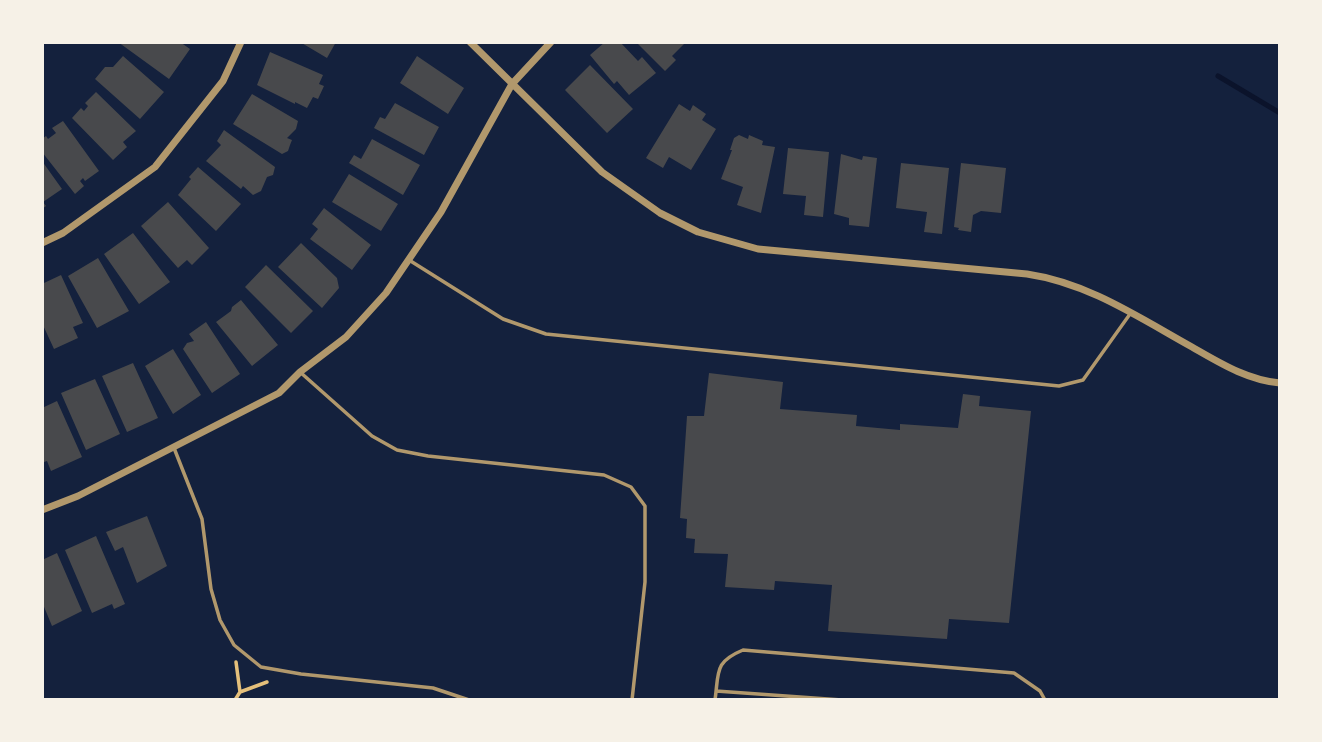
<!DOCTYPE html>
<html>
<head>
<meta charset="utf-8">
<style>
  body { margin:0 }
  #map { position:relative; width:1322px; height:742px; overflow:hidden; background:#14213d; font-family:Commissioner,sans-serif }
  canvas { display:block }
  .frame { position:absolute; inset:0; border:44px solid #f6f1e7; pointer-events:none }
</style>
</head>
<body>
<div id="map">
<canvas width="1322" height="742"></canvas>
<div class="frame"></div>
</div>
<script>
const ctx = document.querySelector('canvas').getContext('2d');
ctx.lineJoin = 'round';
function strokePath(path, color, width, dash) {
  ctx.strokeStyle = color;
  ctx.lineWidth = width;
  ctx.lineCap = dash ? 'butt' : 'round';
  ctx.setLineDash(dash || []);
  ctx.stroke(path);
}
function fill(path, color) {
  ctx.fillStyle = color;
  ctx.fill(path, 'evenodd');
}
const stream = new Path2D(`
  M 1218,76 L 1280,113`);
const building = new Path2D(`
  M 118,42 L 180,42 L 190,49 L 169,79 Z
  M 300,42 L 336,42 L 327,58 Z
  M 605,42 L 620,42 L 638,61 L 642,57 L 656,73 L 629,95 L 617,81 L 614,84 L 590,55 Z
  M 636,42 L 686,42 L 672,56 L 676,60 L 665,71 Z
  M 270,52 L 323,75 L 319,84 L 324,86 L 318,99 L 313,97 L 307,108 L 295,102 L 295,104 L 257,85 Z
  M 123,56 L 164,92 L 140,119 L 95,79 L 105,67 L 113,67 Z
  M 417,56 L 464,88 L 448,114 L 400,83 Z
  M 590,65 L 633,109 L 607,133 L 565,90 Z
  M 96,92 L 136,131 L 123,142 L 127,147 L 113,160 L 72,118 L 81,108 L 84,111 L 88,106 L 85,103 Z
  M 252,94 L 298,121 L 296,129 L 287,138 L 292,140 L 290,145 L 288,151 L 282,154 L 233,124 Z
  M 395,103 L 439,127 L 424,155 L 374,128 L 380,117 L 385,119 Z
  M 679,104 L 690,111 L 693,105 L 706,114 L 702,120 L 716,129 L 691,170 L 669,157 L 663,168 L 646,158 Z
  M 63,121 L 99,171 L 85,181 L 83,178 L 80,181 L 84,186 L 75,194 L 42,152 L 42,139 L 46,136 L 48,139 L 56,133 L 52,128 Z
  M 224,130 L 275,167 L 273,175 L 267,177 L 261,191 L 253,195 L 243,186 L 241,189 L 206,161 L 221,145 L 217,141 Z
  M 739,135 L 748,139 L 749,135 L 763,141 L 762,145 L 775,147 L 761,213 L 737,205 L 743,187 L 721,179 L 732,150 L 730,150 L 734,138 Z
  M 372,139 L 420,165 L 403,195 L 349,163 L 354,155 L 361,159 Z
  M 788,148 L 829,152 L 823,217 L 804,215 L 806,196 L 783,194 Z
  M 841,154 L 862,160 L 863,156 L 877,158 L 869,227 L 849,225 L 849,218 L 834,214 Z
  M 42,161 L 62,189 L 43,202 L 46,206 L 42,209 Z
  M 901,163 L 949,168 L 942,234 L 924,232 L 927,212 L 896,208 Z
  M 961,163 L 1006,168 L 1001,213 L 981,211 L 973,215 L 971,232 L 958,230 L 959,228 L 954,227 Z
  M 198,167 L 241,204 L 216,231 L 178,195 L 191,179 L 189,177 Z
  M 349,174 L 398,204 L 381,231 L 332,202 Z
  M 168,202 L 209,248 L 192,265 L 187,260 L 178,268 L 141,226 Z
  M 324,208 L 371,245 L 352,270 L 310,239 L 318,229 L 312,224 Z
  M 133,233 L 170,282 L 139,304 L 104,254 Z
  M 301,243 L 337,278 L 339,288 L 322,308 L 278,267 Z
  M 98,258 L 129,311 L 97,328 L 68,276 Z
  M 266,265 L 313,311 L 291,333 L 245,287 Z
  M 61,275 L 83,323 L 73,327 L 78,338 L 54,349 L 42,323 L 42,278 L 44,283 Z
  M 241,300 L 278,345 L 252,366 L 216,322 L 231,311 L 232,307 Z
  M 206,322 L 240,374 L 212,393 L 183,349 L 187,343 L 194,341 L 189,334 Z
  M 173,349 L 201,395 L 173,414 L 145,366 Z
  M 133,363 L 158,418 L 127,432 L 102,376 Z
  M 709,373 L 783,382 L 780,409 L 857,415 L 856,426 L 900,430 L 900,424 L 958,428 L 963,394 L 980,396 L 979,406 L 1031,411 L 1009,623 L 949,619 L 947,639 L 828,631 L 832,585 L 775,581 L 774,590 L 725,587 L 728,554 L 694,553 L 695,539 L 686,538 L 687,519 L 680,518 L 687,416 L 704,416 Z
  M 95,379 L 120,434 L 86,450 L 61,393 Z
  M 57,401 L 82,457 L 51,471 L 47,461 L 44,462 L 42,457 L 42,408 Z
  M 147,516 L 167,566 L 137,583 L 123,547 L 115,551 L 106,532 Z
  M 96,536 L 125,604 L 114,609 L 112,604 L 92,613 L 65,550 Z
  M 57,553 L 82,611 L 52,626 L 42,602 L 42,560 Z`);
const path = new Path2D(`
  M 240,692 L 267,682
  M 235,700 L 240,692 L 236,662`);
const service = new Path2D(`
  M 409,260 L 503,319 L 546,334 L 1059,386 L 1083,380 L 1130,314
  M 300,372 L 372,436 L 397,450 L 428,456 L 604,475 L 631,487 L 645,506 L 645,582 L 632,700
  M 174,448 L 202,519 L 211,589 L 220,620 L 234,645 L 261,667 L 301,674 L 433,688 L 469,700
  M 716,691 L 842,700
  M 715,700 C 719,672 714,662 743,650 L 1014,673 L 1040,691 L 1045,700`);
const minor = new Path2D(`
  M 470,42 L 602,172 L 660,213 L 698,232 L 758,249 L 1027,274 C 1088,283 1138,317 1192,347 C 1220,363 1247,380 1280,383
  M 42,243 L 63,233 L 155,167 L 223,81 L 241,42
  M 42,510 L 78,496 L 279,393 L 300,372 L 346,337 L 386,293 L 441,212 L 512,84 L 551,42`);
strokePath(stream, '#0b132b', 5);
fill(building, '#48494c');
strokePath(path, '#e5c07b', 3.5);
strokePath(service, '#b1986c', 3.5);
strokePath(minor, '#b1986c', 7);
</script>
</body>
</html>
